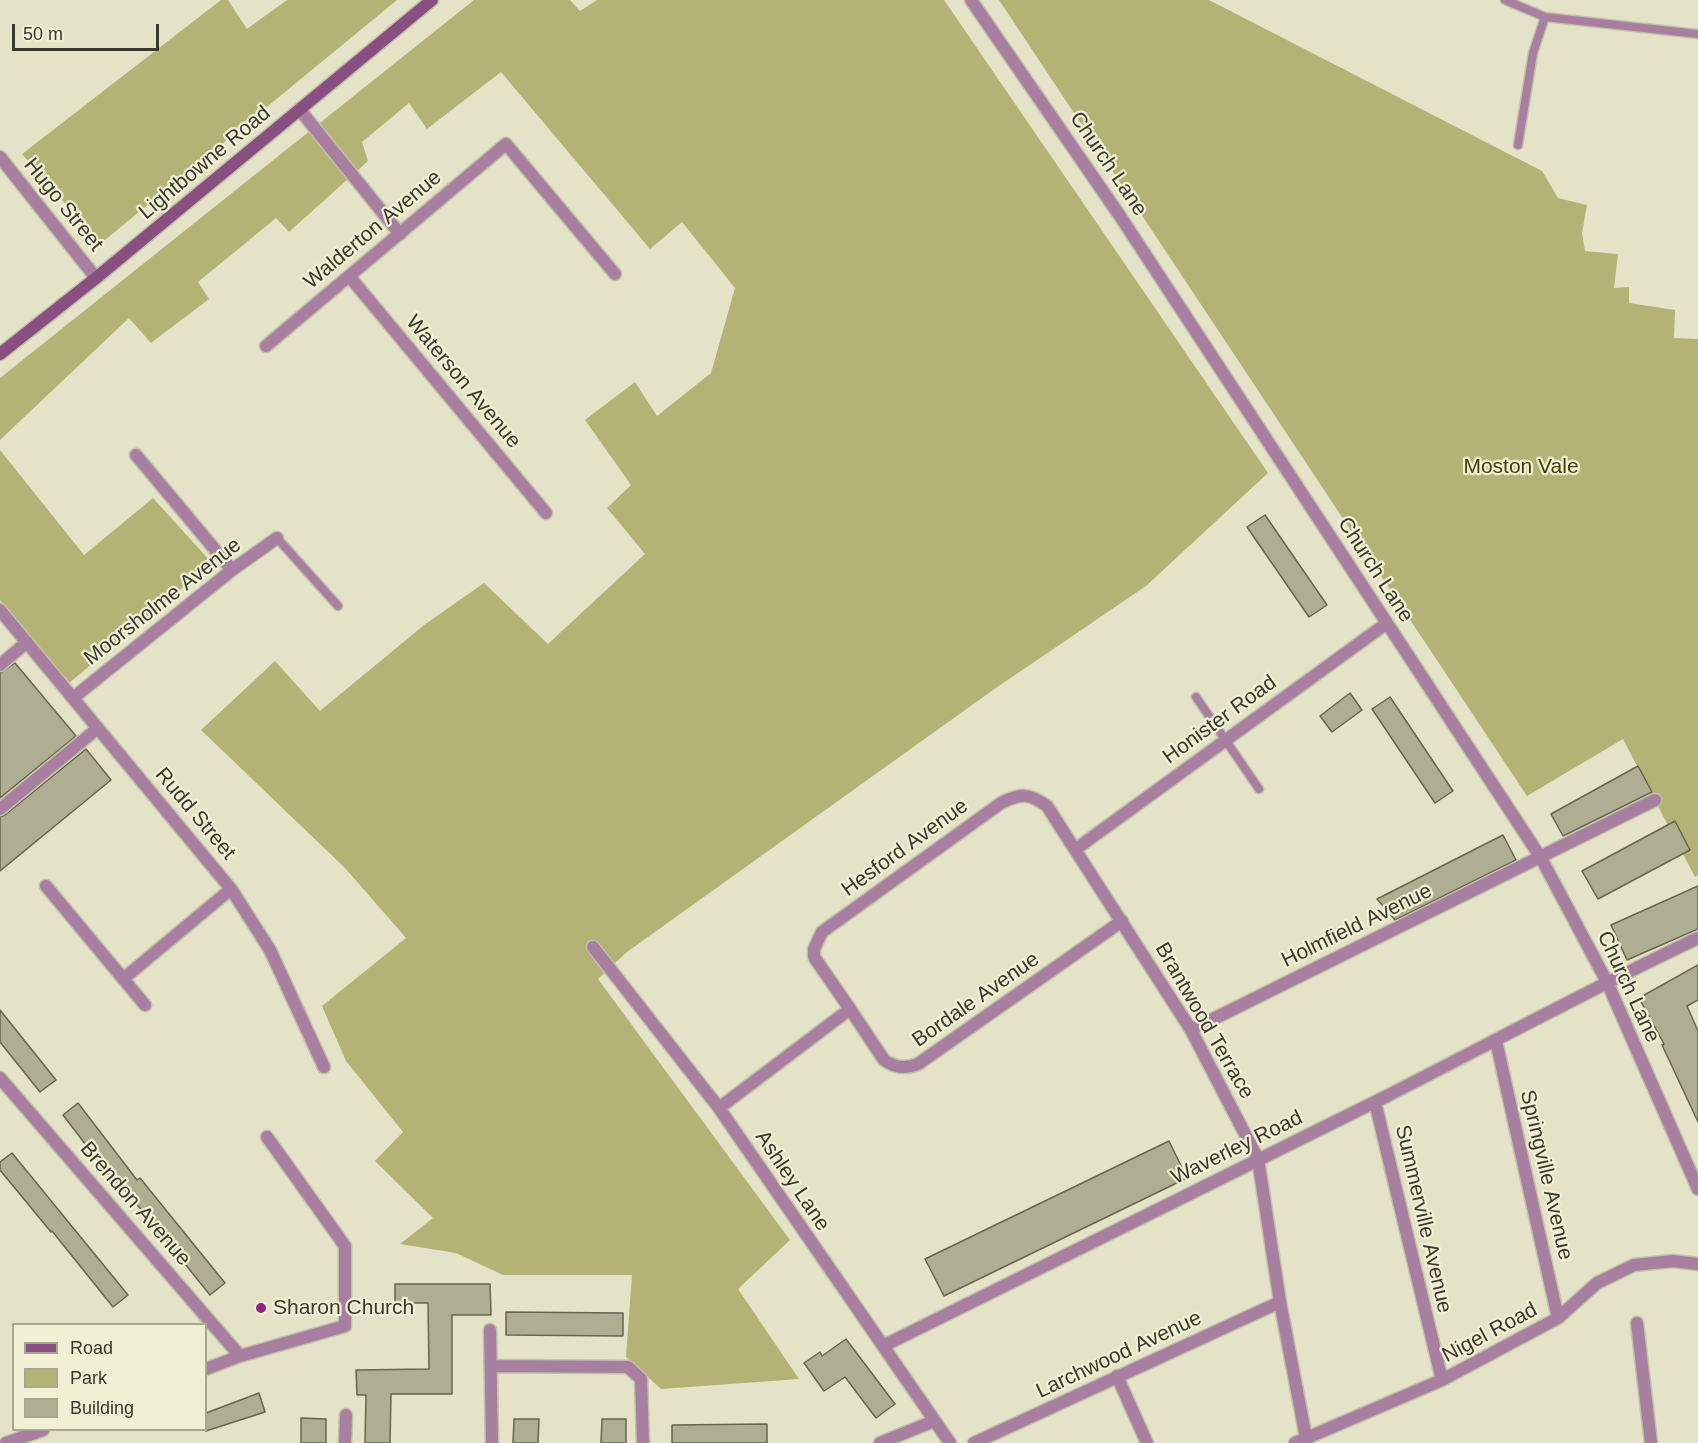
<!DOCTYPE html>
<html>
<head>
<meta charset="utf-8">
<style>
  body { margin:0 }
  #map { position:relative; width:1698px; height:1443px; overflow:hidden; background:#e4e3c8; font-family:Helvetica,sans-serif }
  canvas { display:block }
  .legend { position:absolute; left:12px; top:1323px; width:195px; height:108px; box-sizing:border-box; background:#f1f0d5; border:2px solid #a7a792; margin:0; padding:8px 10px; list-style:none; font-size:18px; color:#39392e }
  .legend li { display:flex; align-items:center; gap:12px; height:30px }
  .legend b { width:30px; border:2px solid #a7a792 }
  .scale { position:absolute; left:12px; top:24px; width:147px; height:27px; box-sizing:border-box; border:3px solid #39392e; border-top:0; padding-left:8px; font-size:18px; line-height:21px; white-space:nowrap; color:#39392e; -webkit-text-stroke:4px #f1f0d5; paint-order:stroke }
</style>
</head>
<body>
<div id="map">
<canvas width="1698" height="1443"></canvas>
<ul class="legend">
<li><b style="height:8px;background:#894f80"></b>Road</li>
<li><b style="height:16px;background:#b5b276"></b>Park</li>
<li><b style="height:16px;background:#afae93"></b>Building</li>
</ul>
<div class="scale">50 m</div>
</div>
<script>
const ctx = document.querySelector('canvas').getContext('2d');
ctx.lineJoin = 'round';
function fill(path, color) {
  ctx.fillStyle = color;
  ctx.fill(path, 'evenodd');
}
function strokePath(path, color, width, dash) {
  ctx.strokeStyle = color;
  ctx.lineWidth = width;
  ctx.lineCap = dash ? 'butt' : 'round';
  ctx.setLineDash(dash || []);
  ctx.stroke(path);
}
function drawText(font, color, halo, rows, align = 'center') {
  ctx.font = font + ' Helvetica,sans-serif';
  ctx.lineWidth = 4.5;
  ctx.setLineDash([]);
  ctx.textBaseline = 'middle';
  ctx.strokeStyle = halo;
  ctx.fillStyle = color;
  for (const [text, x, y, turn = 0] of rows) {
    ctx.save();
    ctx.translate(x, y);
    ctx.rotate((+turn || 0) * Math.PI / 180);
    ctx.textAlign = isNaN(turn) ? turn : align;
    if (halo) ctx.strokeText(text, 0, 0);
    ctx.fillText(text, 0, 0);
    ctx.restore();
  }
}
const green = new Path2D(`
  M 221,0 L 228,0 L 247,29 L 287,0 L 397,0 L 100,244 L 22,154 Z
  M 474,0 L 570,0 L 580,11 L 597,0 L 944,0 L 1268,473 L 1146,586 L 993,690 L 627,952 L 598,979 L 790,1240 L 738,1289 L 799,1379 L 661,1389 L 626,1357 L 632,1275 L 503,1275 L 456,1253 L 400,1244 L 433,1218 L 375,1161 L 403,1132 L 346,1061 L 322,1006 L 406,938 L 345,868 L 201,730 L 275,661 L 320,711 L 424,625 L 484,583 L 548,644 L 645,554 L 607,508 L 631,485 L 585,420 L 635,382 L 657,416 L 711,373 L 735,288 L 682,222 L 650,249 L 501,72 L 427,129 L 409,103 L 362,142 L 368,161 L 289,232 L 276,218 L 198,282 L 209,299 L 151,343 L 129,318 L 0,440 L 0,378 Z
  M 999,0 L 1209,0 L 1542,171 L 1558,198 L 1587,205 L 1582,233 L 1585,251 L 1618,254 L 1614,288 L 1629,287 L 1629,303 L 1675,310 L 1674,338 L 1698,339 L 1698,875 L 1695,877 L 1623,739 L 1527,796 Z
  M 0,450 L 84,555 L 153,498 L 212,563 L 68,684 L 0,600 Z`);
const building = new Path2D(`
  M 1265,515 L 1327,605 L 1309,617 L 1247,527 Z
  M 15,663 L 76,736 L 0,798 L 0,673 Z
  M 1350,693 L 1362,710 L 1332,732 L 1320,716 Z
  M 1390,697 L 1453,791 L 1435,803 L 1372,709 Z
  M 86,749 L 111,780 L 0,871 L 0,817 L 5,815 Z
  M 1638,766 L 1652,792 L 1563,836 L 1551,814 Z
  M 1675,821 L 1690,850 L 1598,899 L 1582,871 Z
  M 1503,835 L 1516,860 L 1395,920 L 1377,899 Z
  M 1698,886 L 1698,929 L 1627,960 L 1611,925 Z
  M 1698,965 L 1698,1000 L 1687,1006 L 1698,1031 L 1698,1122 L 1662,1045 L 1664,1044 L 1639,998 Z
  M 0,1010 L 56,1080 L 40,1092 L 0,1042 Z
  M 78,1103 L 137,1180 L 140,1178 L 225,1283 L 210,1295 L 118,1181 L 115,1183 L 63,1115 Z
  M 1169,1141 L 1187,1178 L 944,1296 L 925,1259 Z
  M 12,1153 L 128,1295 L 113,1307 L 52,1231 L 51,1232 L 0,1170 L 0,1162 Z
  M 395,1284 L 490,1284 L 491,1315 L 452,1315 L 452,1394 L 391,1394 L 390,1443 L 365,1443 L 366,1395 L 357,1395 L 356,1370 L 429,1369 L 428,1303 L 395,1303 Z
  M 506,1312 L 623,1313 L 623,1336 L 506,1335 Z
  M 846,1339 L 895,1404 L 876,1418 L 845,1377 L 824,1391 L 804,1363 L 820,1352 L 822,1356 Z
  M 259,1393 L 265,1412 L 206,1431 L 206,1413 Z
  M 301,1418 L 326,1419 L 326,1443 L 301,1443 Z
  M 514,1419 L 539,1419 L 538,1443 L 513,1443 Z
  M 602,1419 L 626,1419 L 626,1443 L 601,1443 Z
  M 767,1424 L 767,1443 L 672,1443 L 672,1425 Z`);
const service = new Path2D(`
  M 1505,0 L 1545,17 L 1698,34
  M 1518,145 L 1533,53 L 1545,17
  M 277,538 L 338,606
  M 1196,697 L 1259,789`);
const minor = new Path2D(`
  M 971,0 L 1120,216 L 1541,858 L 1607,982 L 1698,1189
  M 300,110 L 400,234
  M 0,157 L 96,278
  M 349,276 L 546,513
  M 266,346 L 506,144 L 615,274
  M 136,455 L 232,570
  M 0,610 L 231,889 L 270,950 L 324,1067
  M 0,665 L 27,642
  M 73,698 L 232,570 L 277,538
  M 0,809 L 98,728
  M 1076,849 L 1387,623
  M 46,886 L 145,1005
  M 593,947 L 719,1108 L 950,1443
  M 123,979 L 231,889
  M 850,1009 L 814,957 L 814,949 L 822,932 L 1001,803 C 1021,793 1029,793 1047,806 L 1191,1030 L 1258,1159 L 1280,1302 L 1307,1443
  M 1191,1030 L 1655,800
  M 1496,1041 L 1558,1318
  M 0,1078 L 240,1356
  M 1375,1102 L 1442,1380
  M 719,1108 L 850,1009 L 884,1060 C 895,1068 906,1069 918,1064 L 1122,921
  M 1637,1323 L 1651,1443
  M 490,1330 L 492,1443
  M 883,1346 C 1051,1262 1220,1180 1387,1096 C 1491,1043 1593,988 1698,938
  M 491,1366 L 628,1367 L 641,1379 L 643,1443
  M 206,1369 L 240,1356 L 345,1326 L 345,1246 L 267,1137
  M 1117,1376 L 1147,1443
  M 6,1443 L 43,1430
  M 345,1443 L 346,1415
  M 880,1443 L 934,1421
  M 974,1443 L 1280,1302
  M 1295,1443 L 1442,1380 L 1558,1318 L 1597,1283 L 1634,1265 L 1673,1261 L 1698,1264`);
const secondary = new Path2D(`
  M 0,354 L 96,278 L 432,0`);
const markers = [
  [261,1308,6,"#912385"]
];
const streetNames = [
  ["Lightbowne Road",205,163,-40],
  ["Church Lane",1108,164,56],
  ["Hugo Street",63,205,51],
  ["Walderton Avenue",373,230,-40],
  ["Waterson Avenue",463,382,50],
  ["Church Lane",1375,570,57],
  ["Moorsholme Avenue",163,602,-38],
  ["Honister Road",1220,720,-36],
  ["Rudd Street",195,814,50],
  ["Hesford Avenue",905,848,-36],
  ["Holmfield Avenue",1357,926,-26],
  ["Church Lane",1628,987,65],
  ["Bordale Avenue",976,1000,-35],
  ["Brantwood Terrace",1204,1021,60],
  ["Waverley Road",1237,1148,-26],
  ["Springville Avenue",1546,1175,77],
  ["Ashley Lane",792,1181,56],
  ["Brendon Avenue",135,1204,49],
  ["Summerville Avenue",1423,1219,77],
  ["Nigel Road",1490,1333,-28],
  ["Larchwood Avenue",1119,1355,-25]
];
const parkNames = [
  ["Moston Vale",1521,467]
];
const poiNames = [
  ["Sharon Church",273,1308]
];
fill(green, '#b5b276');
fill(building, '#afae93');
strokePath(building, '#67654e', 1.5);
strokePath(service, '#c2c1a9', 11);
strokePath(minor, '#c2c1a9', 15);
strokePath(secondary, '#c2c1a9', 15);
strokePath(service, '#a87fa0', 8);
strokePath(minor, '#a87fa0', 12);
strokePath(secondary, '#894f80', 12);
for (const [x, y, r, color] of markers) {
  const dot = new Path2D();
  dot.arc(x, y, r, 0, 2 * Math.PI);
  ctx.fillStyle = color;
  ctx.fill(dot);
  strokePath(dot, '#f1f0d5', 2);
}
drawText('21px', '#39392e', '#f1f0d5', streetNames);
drawText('21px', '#423f04', '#f1f0d5', parkNames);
drawText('21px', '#39392e', '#f1f0d5', poiNames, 'left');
</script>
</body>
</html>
